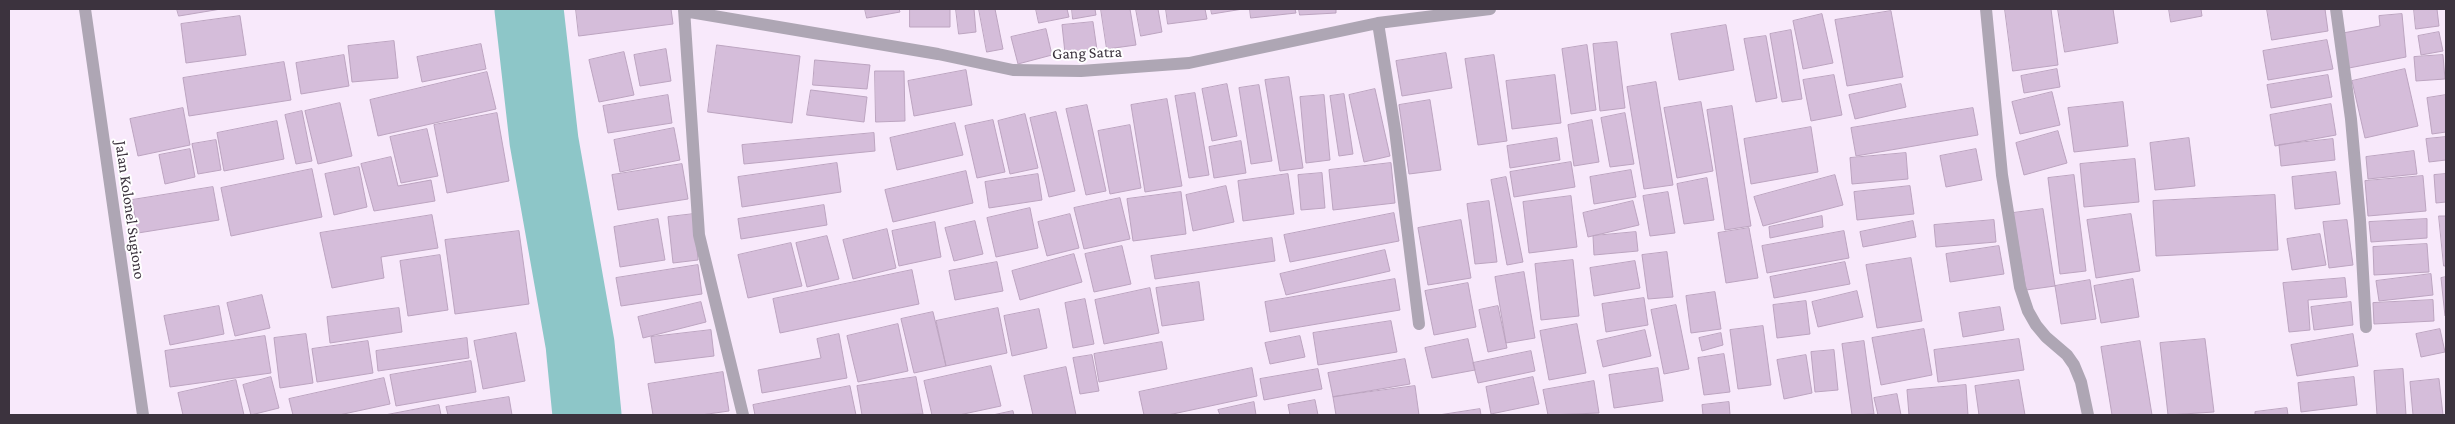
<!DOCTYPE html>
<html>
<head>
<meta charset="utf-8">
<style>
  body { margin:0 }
  #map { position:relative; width:2455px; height:424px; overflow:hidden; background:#f8e9fb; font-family:"Crimson Pro",serif }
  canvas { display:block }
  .frame { position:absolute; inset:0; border:10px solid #3c333e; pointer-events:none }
</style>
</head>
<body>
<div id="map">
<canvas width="2455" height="424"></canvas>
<div class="frame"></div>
</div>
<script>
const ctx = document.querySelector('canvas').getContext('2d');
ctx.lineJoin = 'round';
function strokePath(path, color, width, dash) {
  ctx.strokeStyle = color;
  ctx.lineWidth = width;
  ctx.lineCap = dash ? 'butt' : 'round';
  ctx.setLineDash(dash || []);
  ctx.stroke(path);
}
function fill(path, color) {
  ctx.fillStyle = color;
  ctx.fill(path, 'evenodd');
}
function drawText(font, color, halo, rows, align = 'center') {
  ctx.font = font + ' "Crimson Pro",serif';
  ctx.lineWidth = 4;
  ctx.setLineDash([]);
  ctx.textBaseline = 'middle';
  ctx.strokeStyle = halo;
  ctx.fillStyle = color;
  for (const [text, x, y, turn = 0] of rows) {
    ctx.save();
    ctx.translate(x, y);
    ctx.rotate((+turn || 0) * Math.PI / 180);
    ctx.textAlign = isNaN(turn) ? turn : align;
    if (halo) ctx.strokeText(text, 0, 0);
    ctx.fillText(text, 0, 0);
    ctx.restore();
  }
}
const river = new Path2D(`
  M 529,9 L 544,141 L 580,344 L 587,415`);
const building = new Path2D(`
  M 177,9 L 221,9 L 179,16 Z
  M 576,9 L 671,9 L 673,24 L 579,36 Z
  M 865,9 L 899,9 L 900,12 L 867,18 Z
  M 910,9 L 950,9 L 950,27 L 910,27 Z
  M 956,9 L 974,9 L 976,32 L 959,34 Z
  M 979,9 L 995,9 L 1003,49 L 987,52 Z
  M 1036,9 L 1067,9 L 1069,17 L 1039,23 Z
  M 1072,9 L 1095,9 L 1096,15 L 1073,19 Z
  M 1101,9 L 1130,9 L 1136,45 L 1107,49 Z
  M 1136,9 L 1158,9 L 1162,32 L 1141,36 Z
  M 1166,9 L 1205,9 L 1207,19 L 1168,24 Z
  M 1211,9 L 1243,9 L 1212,14 Z
  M 1250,9 L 1295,9 L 1296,13 L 1251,18 Z
  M 1299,9 L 1336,9 L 1336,13 L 1300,15 Z
  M 2005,9 L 2051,9 L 2058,65 L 2013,71 Z
  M 2058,9 L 2113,9 L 2118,43 L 2065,52 Z
  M 2169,9 L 2201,9 L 2202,16 L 2171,22 Z
  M 2267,9 L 2325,9 L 2328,31 L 2272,40 Z
  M 2414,9 L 2437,9 L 2439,26 L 2416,29 Z
  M 1891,11 L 1903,77 L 1847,86 L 1835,20 Z
  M 1822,14 L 1833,63 L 1803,69 L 1793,21 Z
  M 2402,14 L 2406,57 L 2349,68 L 2343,33 L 2380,26 L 2379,16 Z
  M 240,16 L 246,55 L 186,63 L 181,24 Z
  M 1093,22 L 1097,50 L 1065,53 L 1062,25 Z
  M 1726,25 L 1734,70 L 1679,80 L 1671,34 Z
  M 1046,29 L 1052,55 L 1018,64 L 1011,37 Z
  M 1791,30 L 1802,99 L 1782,102 L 1770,34 Z
  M 2439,32 L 2443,51 L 2421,55 L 2418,36 Z
  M 1766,36 L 1777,98 L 1756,102 L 1744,39 Z
  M 2327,40 L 2333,69 L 2268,80 L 2263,51 Z
  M 394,41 L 398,78 L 352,82 L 348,46 Z
  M 1617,42 L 1625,108 L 1600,111 L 1593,44 Z
  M 481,44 L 486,69 L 422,82 L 417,57 Z
  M 717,45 L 800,56 L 792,123 L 708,112 Z
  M 1587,45 L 1596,110 L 1571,114 L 1562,49 Z
  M 666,49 L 671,81 L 640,86 L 634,55 Z
  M 624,52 L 634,95 L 599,102 L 589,60 Z
  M 1446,53 L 1452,88 L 1402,96 L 1396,61 Z
  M 344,55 L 349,86 L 301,94 L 296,63 Z
  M 1494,55 L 1507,141 L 1478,145 L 1465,59 Z
  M 2443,55 L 2445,79 L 2416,81 L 2414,57 Z
  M 815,60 L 870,65 L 867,89 L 813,85 Z
  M 284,62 L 291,100 L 189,116 L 183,78 Z
  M 2057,69 L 2060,87 L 2024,93 L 2021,76 Z
  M 2405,69 L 2418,126 L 2365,138 L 2352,81 Z
  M 966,70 L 972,105 L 914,116 L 908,81 Z
  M 875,71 L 904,71 L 905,121 L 876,122 Z
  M 487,72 L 496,109 L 378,136 L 370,100 Z
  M 1555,75 L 1561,123 L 1512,129 L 1506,81 Z
  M 1834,75 L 1842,115 L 1811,121 L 1803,80 Z
  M 2328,75 L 2332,97 L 2271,108 L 2267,85 Z
  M 1289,77 L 1303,168 L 1280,171 L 1265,80 Z
  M 1656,82 L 1673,185 L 1644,189 L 1627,87 Z
  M 1227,84 L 1237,136 L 1212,141 L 1202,89 Z
  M 1901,84 L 1906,107 L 1855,119 L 1849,95 Z
  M 1259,85 L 1272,161 L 1251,164 L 1239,88 Z
  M 1375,89 L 1390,156 L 1364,162 L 1349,95 Z
  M 811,90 L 867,97 L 864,122 L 807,115 Z
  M 2052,92 L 2060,125 L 2020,134 L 2012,102 Z
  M 1195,93 L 1209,175 L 1189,178 L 1175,96 Z
  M 1344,94 L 1353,154 L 1339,156 L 1330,96 Z
  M 668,95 L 672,123 L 608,133 L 603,106 Z
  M 1324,95 L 1330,160 L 1306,163 L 1300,97 Z
  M 2446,95 L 2446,132 L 2432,134 L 2427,98 Z
  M 1167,99 L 1182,186 L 1145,192 L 1131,105 Z
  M 1430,100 L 1441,170 L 1409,174 L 1399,105 Z
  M 1701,102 L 1713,171 L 1677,178 L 1664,108 Z
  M 2123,102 L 2128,146 L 2074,152 L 2068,108 Z
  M 340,103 L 352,156 L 318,164 L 305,111 Z
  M 2331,104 L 2336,135 L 2275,146 L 2270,115 Z
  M 1087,105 L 1106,191 L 1086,195 L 1066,109 Z
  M 1732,106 L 1751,226 L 1725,230 L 1707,110 Z
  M 183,108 L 190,145 L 138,156 L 130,119 Z
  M 1973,108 L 1978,135 L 1856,156 L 1851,128 Z
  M 302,111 L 312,161 L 296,164 L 285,115 Z
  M 1056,112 L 1075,191 L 1049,197 L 1030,118 Z
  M 497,113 L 509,181 L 447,193 L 434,125 Z
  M 1625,113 L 1634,164 L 1610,167 L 1601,118 Z
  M 1025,114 L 1038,168 L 1010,174 L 998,121 Z
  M 993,120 L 1005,172 L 977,178 L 965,126 Z
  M 1592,120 L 1599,162 L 1574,166 L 1568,125 Z
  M 277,121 L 284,159 L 224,171 L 217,133 Z
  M 955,123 L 963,155 L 897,170 L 890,138 Z
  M 1130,125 L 1141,188 L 1110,194 L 1098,131 Z
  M 1811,127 L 1818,172 L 1751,184 L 1744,139 Z
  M 674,128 L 680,160 L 620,172 L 614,140 Z
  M 427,129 L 438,176 L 401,183 L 390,137 Z
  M 2058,131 L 2067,163 L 2024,175 L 2016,143 Z
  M 874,133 L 875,151 L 744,164 L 742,145 Z
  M 2446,137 L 2446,160 L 2429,162 L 2426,139 Z
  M 1557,138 L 1560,160 L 1510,168 L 1507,146 Z
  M 2189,138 L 2195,186 L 2155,190 L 2150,143 Z
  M 2333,139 L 2335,160 L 2281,166 L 2279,145 Z
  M 216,140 L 221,170 L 198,174 L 192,144 Z
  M 1241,141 L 1246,173 L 1214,178 L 1209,147 Z
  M 190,149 L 195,177 L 165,184 L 159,155 Z
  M 1976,149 L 1982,180 L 1946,187 L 1940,156 Z
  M 2414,151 L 2417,174 L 2368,179 L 2366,157 Z
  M 1906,153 L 1908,179 L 1852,184 L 1850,158 Z
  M 391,157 L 398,186 L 431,180 L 435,201 L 374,211 L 361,164 Z
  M 2135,159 L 2139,202 L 2084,207 L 2080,164 Z
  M 1571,162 L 1575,187 L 1514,197 L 1510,172 Z
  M 837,163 L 841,192 L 742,207 L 738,177 Z
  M 1391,163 L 1395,203 L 1333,210 L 1329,170 Z
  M 682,164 L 688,199 L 618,210 L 612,175 Z
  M 359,167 L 367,207 L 334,215 L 325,174 Z
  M 312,169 L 322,217 L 231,236 L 221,188 Z
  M 1631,170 L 1636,197 L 1594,204 L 1590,177 Z
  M 966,171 L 973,203 L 893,222 L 885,190 Z
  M 2336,172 L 2340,204 L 2295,209 L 2292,177 Z
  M 1322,173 L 1325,208 L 1301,210 L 1298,175 Z
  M 1038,174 L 1042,200 L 989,208 L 985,182 Z
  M 1288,174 L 1294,214 L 1243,221 L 1238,181 Z
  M 2446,174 L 2446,202 L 2436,203 L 2434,175 Z
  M 1835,175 L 1843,205 L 1763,226 L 1754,197 Z
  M 2074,175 L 2086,271 L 2060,274 L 2048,178 Z
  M 2423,176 L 2426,211 L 2368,216 L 2365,181 Z
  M 1506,177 L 1523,262 L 1507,265 L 1491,180 Z
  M 1707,178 L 1714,220 L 1684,224 L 1677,184 Z
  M 1226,186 L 1234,222 L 1193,231 L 1186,195 Z
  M 1910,186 L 1914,214 L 1857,220 L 1854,192 Z
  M 213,187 L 219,220 L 138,233 L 132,200 Z
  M 1181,192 L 1186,234 L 1133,241 L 1127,199 Z
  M 1668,192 L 1675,233 L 1650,236 L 1643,196 Z
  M 2275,195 L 2278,250 L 2156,256 L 2153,201 Z
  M 1571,196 L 1577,247 L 1529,253 L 1523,202 Z
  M 1120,198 L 1130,239 L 1084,249 L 1074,208 Z
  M 1489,201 L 1497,262 L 1475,264 L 1467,204 Z
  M 1633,201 L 1639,225 L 1588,237 L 1583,213 Z
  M 824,205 L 827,225 L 741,239 L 738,219 Z
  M 1030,208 L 1038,248 L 996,257 L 987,218 Z
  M 2043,209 L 2055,286 L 2026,290 L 2013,213 Z
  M 1394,213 L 1399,241 L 1290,262 L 1284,235 Z
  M 694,214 L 698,260 L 673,263 L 668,217 Z
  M 1070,214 L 1079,248 L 1047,256 L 1038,222 Z
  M 2131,214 L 2140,271 L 2096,278 L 2087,220 Z
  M 432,215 L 438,248 L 381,257 L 384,278 L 332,288 L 320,233 Z
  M 1822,216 L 1823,227 L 1770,238 L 1769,227 Z
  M 2439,216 L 2446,216 L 2446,266 L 2444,266 Z
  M 658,219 L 665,260 L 620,267 L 614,227 Z
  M 2427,219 L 2427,238 L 2371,242 L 2369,222 Z
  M 1461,220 L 1471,278 L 1428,285 L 1418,228 Z
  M 1994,220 L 1996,242 L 1936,247 L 1934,225 Z
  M 2347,220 L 2353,265 L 2329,268 L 2323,222 Z
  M 975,221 L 983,254 L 954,261 L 945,228 Z
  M 1913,221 L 1916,237 L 1863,247 L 1860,232 Z
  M 935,222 L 941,257 L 899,266 L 892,231 Z
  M 1749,228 L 1758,278 L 1726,283 L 1718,233 Z
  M 887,229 L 896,268 L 853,279 L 843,240 Z
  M 519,231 L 529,304 L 455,314 L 445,240 Z
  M 1844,231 L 1849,258 L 1767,273 L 1762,246 Z
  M 1636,232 L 1638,251 L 1594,255 L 1593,236 Z
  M 2320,234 L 2326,265 L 2292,270 L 2287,239 Z
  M 827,236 L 839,279 L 807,287 L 796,243 Z
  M 1272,238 L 1275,261 L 1155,279 L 1151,256 Z
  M 791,243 L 802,286 L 748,298 L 738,255 Z
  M 2427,244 L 2429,272 L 2374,275 L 2373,247 Z
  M 1122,246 L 1131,284 L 1094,292 L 1085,254 Z
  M 1999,246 L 2004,274 L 1950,282 L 1946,254 Z
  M 1385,250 L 1390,271 L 1286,295 L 1280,274 Z
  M 1667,252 L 1673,297 L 1648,299 L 1642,255 Z
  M 1074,254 L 1082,282 L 1020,300 L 1012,271 Z
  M 440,255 L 448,310 L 408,316 L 400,261 Z
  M 1911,258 L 1922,321 L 1877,328 L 1866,265 Z
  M 1573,260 L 1579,316 L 1541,320 L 1535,264 Z
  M 1635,261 L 1640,288 L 1594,296 L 1590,268 Z
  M 997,262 L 1003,291 L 955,300 L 949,271 Z
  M 1845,262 L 1850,284 L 1774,298 L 1770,277 Z
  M 698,265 L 702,294 L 621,306 L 616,278 Z
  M 912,270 L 919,304 L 780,333 L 773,299 Z
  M 1524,272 L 1535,338 L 1506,343 L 1495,277 Z
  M 2431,274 L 2433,295 L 2379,301 L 2376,281 Z
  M 2446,277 L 2446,316 L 2445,316 L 2441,278 Z
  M 2345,278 L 2347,297 L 2308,300 L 2310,330 L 2289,332 L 2283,283 Z
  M 1395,279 L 1400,310 L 1270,332 L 1265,302 Z
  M 2133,279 L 2139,317 L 2101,323 L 2094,286 Z
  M 2090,280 L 2096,319 L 2061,324 L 2055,286 Z
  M 1199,282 L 1204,320 L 1162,326 L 1156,288 Z
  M 1468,283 L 1476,327 L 1434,335 L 1425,291 Z
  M 1150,288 L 1159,333 L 1104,344 L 1095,300 Z
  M 1857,291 L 1863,317 L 1818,327 L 1812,302 Z
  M 1715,292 L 1721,329 L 1691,333 L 1686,296 Z
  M 262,295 L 270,328 L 235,336 L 227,303 Z
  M 1644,298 L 1648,325 L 1606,332 L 1602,304 Z
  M 1085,299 L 1094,344 L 1073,348 L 1065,303 Z
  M 2433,300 L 2434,321 L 2374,324 L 2373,303 Z
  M 1806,301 L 1810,334 L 1777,338 L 1773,305 Z
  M 701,302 L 706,322 L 643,338 L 638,317 Z
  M 2351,302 L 2353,325 L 2314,330 L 2311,307 Z
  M 1676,305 L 1689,369 L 1664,374 L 1651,310 Z
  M 219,306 L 224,334 L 170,345 L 164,316 Z
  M 1498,306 L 1507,348 L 1488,352 L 1479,310 Z
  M 2000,307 L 2004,330 L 1963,337 L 1959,313 Z
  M 399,308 L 402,332 L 330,343 L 327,317 Z
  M 998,308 L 1007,353 L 946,366 L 936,321 Z
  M 1039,309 L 1047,348 L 1012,356 L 1004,316 Z
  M 933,312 L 946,366 L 914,373 L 901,319 Z
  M 1391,321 L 1397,352 L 1318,365 L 1313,333 Z
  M 898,324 L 908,371 L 858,382 L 847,336 Z
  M 1577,324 L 1586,373 L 1549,380 L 1540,331 Z
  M 1763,326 L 1771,385 L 1738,389 L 1730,330 Z
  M 1924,329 L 1932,375 L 1881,385 L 1872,338 Z
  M 2440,329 L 2445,352 L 2421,357 L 2416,334 Z
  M 711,330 L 714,356 L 655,363 L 651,337 Z
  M 1645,330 L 1651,356 L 1603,367 L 1597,341 Z
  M 516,333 L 525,381 L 483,389 L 474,341 Z
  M 1721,333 L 1723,345 L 1702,351 L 1699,338 Z
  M 306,334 L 313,383 L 280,388 L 274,338 Z
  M 839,334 L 847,378 L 762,393 L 758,370 L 821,358 L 817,339 Z
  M 2353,334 L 2358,366 L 2297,376 L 2291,345 Z
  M 265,336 L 271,373 L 170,387 L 165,351 Z
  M 1300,336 L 1305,357 L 1270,364 L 1265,343 Z
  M 467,338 L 469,358 L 378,371 L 376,351 Z
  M 1468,339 L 1475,370 L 1432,378 L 1425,348 Z
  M 2019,339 L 2024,370 L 1938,382 L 1934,350 Z
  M 2205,339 L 2214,412 L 2168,415 L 2160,343 Z
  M 368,341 L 373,373 L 317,382 L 312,349 Z
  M 1864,341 L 1874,414 L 1852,415 L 1842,344 Z
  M 2140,341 L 2152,415 L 2112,415 L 2101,347 Z
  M 1162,342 L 1167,369 L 1099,382 L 1094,354 Z
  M 1834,350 L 1838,390 L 1815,392 L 1811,352 Z
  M 1531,351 L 1535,371 L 1478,383 L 1473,363 Z
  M 1724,354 L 1730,392 L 1704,395 L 1698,358 Z
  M 1092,355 L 1099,391 L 1080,394 L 1073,358 Z
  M 1806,355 L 1812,393 L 1784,399 L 1777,360 Z
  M 1405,359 L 1410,384 L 1333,397 L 1328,373 Z
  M 471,361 L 476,392 L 396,406 L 390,375 Z
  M 991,366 L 1001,406 L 959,415 L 932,415 L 924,381 Z
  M 1066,367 L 1076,415 L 1033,415 L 1024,376 Z
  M 1252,368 L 1257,396 L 1168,415 L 1144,415 L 1139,392 Z
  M 1658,368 L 1663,401 L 1614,408 L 1609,375 Z
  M 1318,369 L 1322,389 L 1264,400 L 1260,379 Z
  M 2403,369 L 2406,415 L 2377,415 L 2374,371 Z
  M 723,372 L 729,411 L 701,415 L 653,415 L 648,384 Z
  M 271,377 L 279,408 L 251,415 L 243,385 Z
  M 916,377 L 923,414 L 862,415 L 857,386 Z
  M 1533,377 L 1539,404 L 1491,414 L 1486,387 Z
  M 2354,377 L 2357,405 L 2301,412 L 2298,383 Z
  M 384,378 L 390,404 L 339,415 L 293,415 L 289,399 Z
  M 2439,379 L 2443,415 L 2413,415 L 2410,382 Z
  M 236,380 L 244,415 L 183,415 L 178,393 Z
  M 2019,380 L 2025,415 L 1979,415 L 1975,386 Z
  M 1594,381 L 1599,413 L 1548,415 L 1543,390 Z
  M 1966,385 L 1968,415 L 1909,415 L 1907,390 Z
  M 850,386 L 856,415 L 755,415 L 753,405 Z
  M 1415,386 L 1419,415 L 1336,415 L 1333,397 Z
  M 1897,394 L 1901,415 L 1878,415 L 1874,398 Z
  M 509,397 L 512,415 L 448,415 L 446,407 Z
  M 1315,400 L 1318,415 L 1290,415 L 1288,405 Z
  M 1254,402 L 1256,415 L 1220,415 L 1218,410 Z
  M 1729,402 L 1730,415 L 1703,415 L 1702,405 Z
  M 439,405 L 441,415 L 385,415 Z
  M 2287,408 L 2288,415 L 2255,415 L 2255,412 Z
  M 1480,409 L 1481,415 L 1439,415 Z
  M 1013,411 L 1014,415 L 993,415 Z`);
const minor = new Path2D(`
  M 684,9 L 699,235 L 743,415
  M 1986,9 L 2002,175 L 2020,287 L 2028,311 L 2036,325 L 2046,337 L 2067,355 L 2074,365 L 2081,382 L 2088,415
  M 2336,9 L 2351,119 L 2360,220 L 2366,327
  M 684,11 L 938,54 L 1013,70 L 1081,71 L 1189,63 L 1378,23 L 1490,9
  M 1378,23 L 1395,130 L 1419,324`);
const tertiary = new Path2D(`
  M 85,9 L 143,415`);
const streetNames = [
  ["Gang Satra",1087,53,-2],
  ["Jalan Kolonel Sugiono",130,210,82]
];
strokePath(river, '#8dc6c8', 69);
fill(building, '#d5bdda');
strokePath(building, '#bca4c0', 1);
strokePath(minor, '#aea6b4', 12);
strokePath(tertiary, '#aea6b4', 12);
drawText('16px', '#3c333e', '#fff', streetNames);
</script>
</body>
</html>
